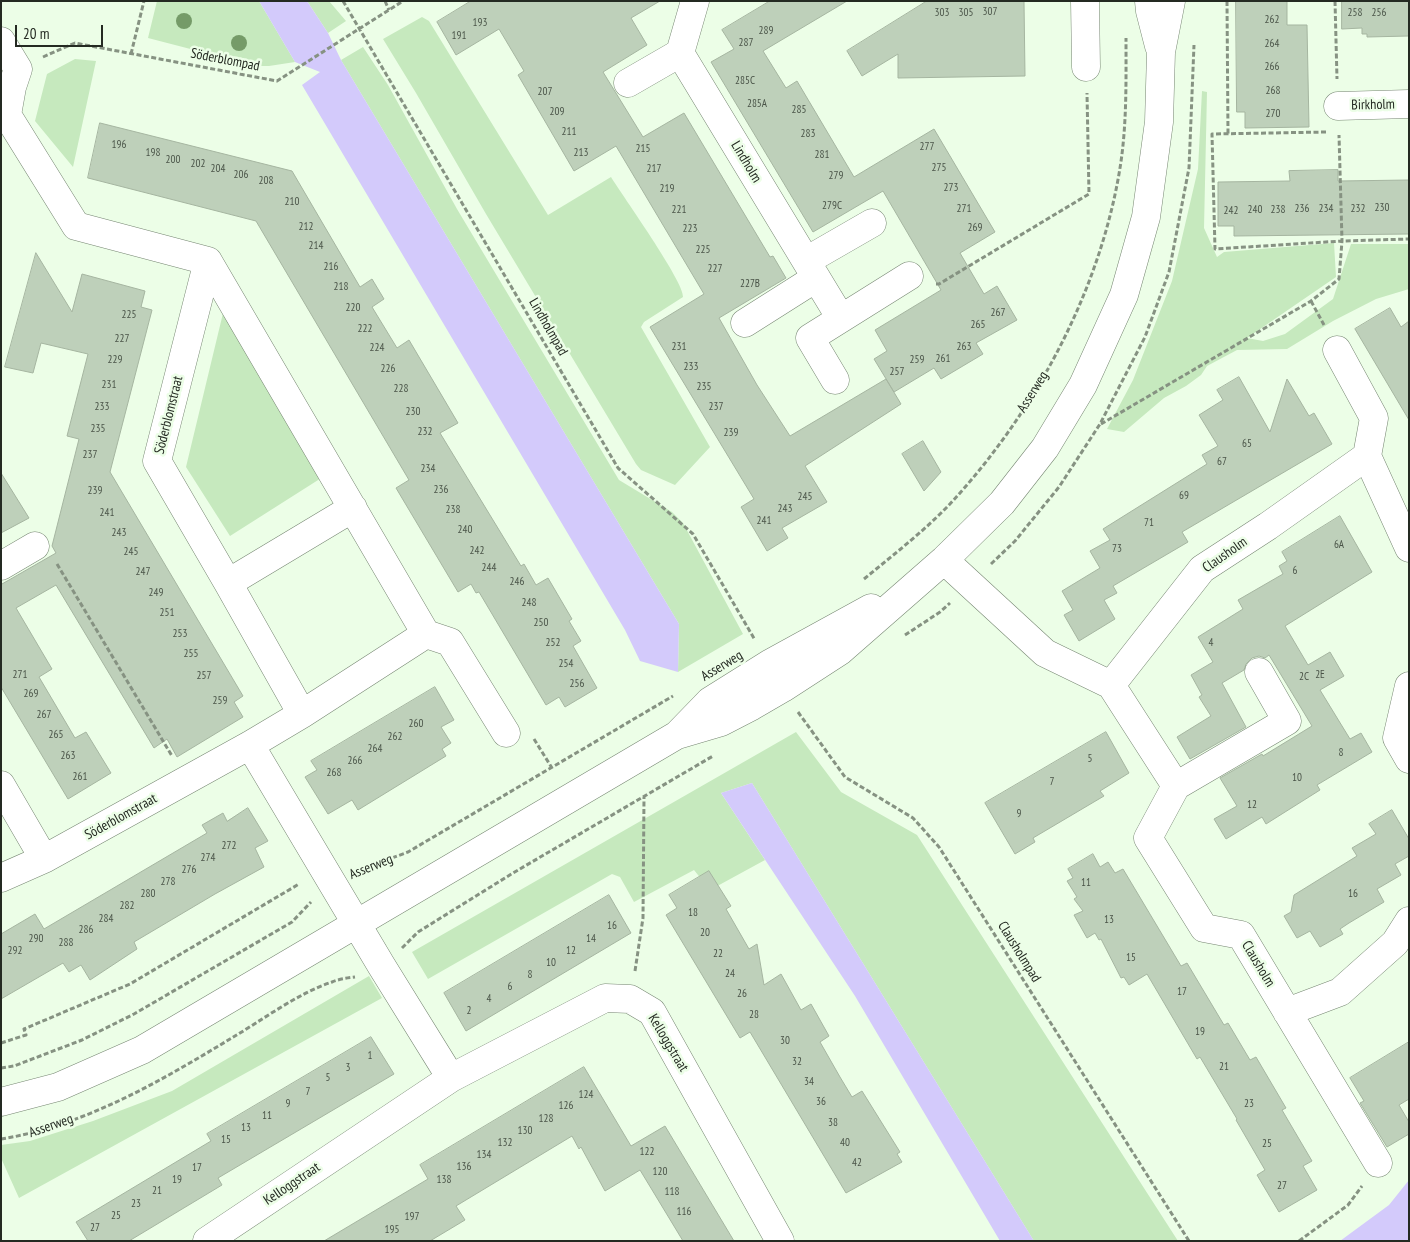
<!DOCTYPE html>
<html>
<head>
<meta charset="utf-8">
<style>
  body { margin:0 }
  #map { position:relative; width:1410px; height:1242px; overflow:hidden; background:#ecfee7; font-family:"PT Sans Narrow",sans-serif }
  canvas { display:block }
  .frame { position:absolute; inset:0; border:2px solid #242a22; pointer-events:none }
  .scale { position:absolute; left:15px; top:25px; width:88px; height:22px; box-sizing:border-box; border:2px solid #242a22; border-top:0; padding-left:6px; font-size:15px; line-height:18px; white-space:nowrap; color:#242a22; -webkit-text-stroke:4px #ecfee7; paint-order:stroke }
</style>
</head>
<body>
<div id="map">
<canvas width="1410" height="1242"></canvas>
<div class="frame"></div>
<div class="scale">20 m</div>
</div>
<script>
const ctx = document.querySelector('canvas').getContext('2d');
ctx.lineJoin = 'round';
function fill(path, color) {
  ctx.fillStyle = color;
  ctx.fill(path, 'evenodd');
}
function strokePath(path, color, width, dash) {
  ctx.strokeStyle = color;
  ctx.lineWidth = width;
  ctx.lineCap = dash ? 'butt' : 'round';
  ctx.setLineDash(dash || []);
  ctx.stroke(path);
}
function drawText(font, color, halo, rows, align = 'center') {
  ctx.font = font + ' "PT Sans Narrow",sans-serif';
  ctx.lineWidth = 5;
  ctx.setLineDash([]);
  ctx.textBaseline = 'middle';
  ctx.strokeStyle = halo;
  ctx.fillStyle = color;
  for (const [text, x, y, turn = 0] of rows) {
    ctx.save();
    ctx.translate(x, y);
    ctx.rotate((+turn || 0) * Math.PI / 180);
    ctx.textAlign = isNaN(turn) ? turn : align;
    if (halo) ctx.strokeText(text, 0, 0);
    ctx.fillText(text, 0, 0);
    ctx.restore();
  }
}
const green = new Path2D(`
  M 157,1 L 259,1 L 295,62 L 269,66 L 256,66 L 148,38 Z
  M 307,1 L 329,1 L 346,21 L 328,33 Z
  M 422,17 L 429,21 L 548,215 L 611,177 C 622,195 685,283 683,297 L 644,322 L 641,327 L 710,447 L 675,485 L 641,470 L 636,464 L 486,214 L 416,93 L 383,39 Z
  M 363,47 L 388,85 L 457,209 L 619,480 L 672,512 L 683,523 L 743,634 L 678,672 L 679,624 L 341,60 Z
  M 75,59 L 96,61 L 73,167 L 35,121 L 47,74 Z
  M 1202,91 L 1207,92 L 1204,228 L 1217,257 L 1224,252 L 1334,243 L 1336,277 L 1247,338 L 1263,341 L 1285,334 L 1333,299 L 1351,244 L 1409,244 L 1409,289 L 1376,299 L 1333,321 L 1287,349 L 1237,350 L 1207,366 L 1201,375 L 1186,386 L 1164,398 L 1124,432 L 1107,429 L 1133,380 L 1172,281 L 1198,169 Z
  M 224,309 L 326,475 L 230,536 L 186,467 Z
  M 796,732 L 841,792 L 917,835 L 1178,1241 L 1034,1241 L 752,783 L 721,793 L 765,860 L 710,890 L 694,870 L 634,902 L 620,877 L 612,874 L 428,979 L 412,952 Z
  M 369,976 L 382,998 L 19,1198 L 1,1158 L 1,1145 L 30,1141 L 93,1121 L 172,1091 Z`);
const water = new Path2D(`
  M 259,1 L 307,1 L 328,33 L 341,60 L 679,624 L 678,672 L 640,661 L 625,630 L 302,85 L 320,72 L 295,62 Z
  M 752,783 L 1034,1241 L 1000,1241 L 855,996 L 721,793 Z
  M 1409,1180 L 1409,1241 L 1340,1241 L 1389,1205 Z`);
const building = new Path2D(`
  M 471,1 L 660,1 L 631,18 L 647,45 L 603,72 L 643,137 L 684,113 L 770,257 L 773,256 L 786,278 L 719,318 L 757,385 L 790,436 L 886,379 L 901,404 L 805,466 L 827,502 L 782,528 L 788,538 L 767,551 L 741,507 L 754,499 L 650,327 L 704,294 L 616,146 L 574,171 L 518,75 L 524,71 L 499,29 L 456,55 L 437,22 Z
  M 770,1 L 847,1 L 763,51 L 786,88 L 797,81 L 854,177 L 934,129 L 995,232 L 960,253 L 984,294 L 997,286 L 1017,320 L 976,343 L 983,354 L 941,379 L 934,368 L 894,392 L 874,359 L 887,351 L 875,330 L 941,290 L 883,191 L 813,232 L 711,62 L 734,49 L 722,30 Z
  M 927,1 L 1024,1 L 1025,76 L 898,78 L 898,54 L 862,76 L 847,51 Z
  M 1236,1 L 1287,1 L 1287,25 L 1307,25 L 1309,127 L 1245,128 L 1245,112 L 1237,112 Z
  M 1342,1 L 1409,1 L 1409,36 L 1367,37 L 1367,34 L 1362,34 L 1362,28 L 1342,29 Z
  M 100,123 L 292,171 L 360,287 L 372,279 L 384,299 L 372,307 L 397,348 L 409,340 L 458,423 L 440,433 L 521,566 L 524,564 L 536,585 L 548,578 L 572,619 L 569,621 L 581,641 L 573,646 L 597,688 L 565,707 L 559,697 L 546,705 L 479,592 L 476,593 L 471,584 L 458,592 L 396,488 L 409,480 L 256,221 L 88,178 Z
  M 1338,170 L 1338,181 L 1409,180 L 1409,234 L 1234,236 L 1234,226 L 1218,226 L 1218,182 L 1290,181 L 1289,171 Z
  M 36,253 L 72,312 L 82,274 L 145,291 L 141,307 L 152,310 L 110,472 L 243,696 L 234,702 L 243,717 L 177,757 L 167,739 L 154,748 L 56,585 L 16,608 L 52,669 L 39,677 L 75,738 L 86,732 L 111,773 L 68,799 L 1,687 L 1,582 L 2,584 L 56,553 L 52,546 L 79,439 L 67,436 L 88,354 L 41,343 L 33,373 L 5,367 Z
  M 1390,308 L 1401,327 L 1409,321 L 1409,420 L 1355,329 Z
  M 1239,377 L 1270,432 L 1287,379 L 1309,416 L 1314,413 L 1332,444 L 1182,532 L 1188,542 L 1113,586 L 1117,593 L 1104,600 L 1115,619 L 1079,641 L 1064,615 L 1073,610 L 1062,591 L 1100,568 L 1090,551 L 1110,540 L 1103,529 L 1207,464 L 1202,455 L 1218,446 L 1199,415 L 1223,400 L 1217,390 Z
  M 923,441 L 941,472 L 924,491 L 902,454 Z
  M 1,473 L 29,518 L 1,533 Z
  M 1340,516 L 1372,572 L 1285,626 L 1308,665 L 1330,652 L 1344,676 L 1320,690 L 1350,739 L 1361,733 L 1372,752 L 1317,785 L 1320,790 L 1266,824 L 1262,817 L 1226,839 L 1214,819 L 1237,806 L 1220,778 L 1262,754 L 1263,756 L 1312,726 L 1269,655 L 1265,658 L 1259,656 L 1252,658 L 1246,664 L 1244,670 L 1222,683 L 1246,727 L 1190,759 L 1177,737 L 1211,716 L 1199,697 L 1202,695 L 1191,675 L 1213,662 L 1198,637 L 1243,609 L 1238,600 L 1283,574 L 1279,566 L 1287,561 L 1282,552 Z
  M 435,687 L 454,720 L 441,727 L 451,743 L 442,749 L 446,756 L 358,810 L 352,800 L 328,814 L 305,777 L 317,770 L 311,761 Z
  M 1106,732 L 1129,773 L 1100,791 L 1104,796 L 1033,838 L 1035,842 L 1015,854 L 985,803 Z
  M 248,808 L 268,841 L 255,848 L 264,867 L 215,894 L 134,942 L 137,949 L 90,980 L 81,965 L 69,972 L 63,963 L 1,999 L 1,934 L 35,914 L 44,929 L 207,833 L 202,825 L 223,813 L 227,821 Z
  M 1392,810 L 1409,839 L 1409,856 L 1395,864 L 1401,875 L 1377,889 L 1384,902 L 1349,923 L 1340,929 L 1343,934 L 1320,947 L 1310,931 L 1297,938 L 1284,916 L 1291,912 L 1294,895 L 1357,856 L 1352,848 L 1376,834 L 1369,824 Z
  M 1093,854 L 1100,867 L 1108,862 L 1115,873 L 1123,869 L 1181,966 L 1187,963 L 1224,1025 L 1228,1023 L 1250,1060 L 1256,1057 L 1286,1108 L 1282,1110 L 1312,1161 L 1303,1166 L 1317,1190 L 1279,1212 L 1257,1175 L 1265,1170 L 1236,1120 L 1237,1119 L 1200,1057 L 1197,1059 L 1147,974 L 1129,985 L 1124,977 L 1121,978 L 1101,939 L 1099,940 L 1095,933 L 1087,938 L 1074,915 L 1083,911 L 1074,899 L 1077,897 L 1067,881 L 1073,878 L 1068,869 Z
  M 709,871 L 731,906 L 726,909 L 749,949 L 757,944 L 764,985 L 781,974 L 801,1010 L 811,1004 L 829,1036 L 820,1042 L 840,1077 L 852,1097 L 862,1091 L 900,1152 L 897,1154 L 902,1162 L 846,1193 L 750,1032 L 740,1038 L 666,915 L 677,908 L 669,895 Z
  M 609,895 L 631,933 L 466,1031 L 444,993 Z
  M 371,1037 L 394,1074 L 218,1178 L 222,1185 L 129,1241 L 88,1241 L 76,1222 L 211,1141 L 207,1134 Z
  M 1409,1042 L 1409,1099 L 1399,1105 L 1409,1122 L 1409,1134 L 1387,1147 L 1360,1103 L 1364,1101 L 1350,1078 Z
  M 584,1067 L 631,1146 L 665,1126 L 734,1241 L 683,1241 L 640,1170 L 605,1191 L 581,1147 L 579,1149 L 572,1136 L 456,1206 L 465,1220 L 430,1241 L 324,1241 L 428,1179 L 420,1165 Z`);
const path = new Path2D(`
  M 343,1 L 618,468 L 693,534 L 755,640
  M 385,1 L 389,10
  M 1227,1 L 1228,134
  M 1335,1 L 1337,79
  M 131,54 L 144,1
  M 43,57 L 75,43 L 277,81 L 403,1
  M 1326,132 L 1212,134 L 1215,249 L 1342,241 L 1409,239
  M 936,284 L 939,284 L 1089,194 L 1087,93
  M 1311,301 L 1324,325
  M 1101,424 L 1311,301 L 1339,279 L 1342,241 L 1339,135
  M 57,564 L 172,756
  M 991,564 L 1015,541 L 1059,487 L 1100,424 L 1145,337 L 1169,272 L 1189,168 L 1194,45
  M 864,579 C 893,555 923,532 949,505 C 1033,415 1098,295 1119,174 C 1127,129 1126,84 1126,38
  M 905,635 L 940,612 L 950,603
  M 798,712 L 845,777 L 913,818 L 939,847 L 1189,1241
  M 534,739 L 552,768
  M 357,871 L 408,852 L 673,696
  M 402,948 L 418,932 L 513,873 L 713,756
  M 635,971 L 643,918 L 644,797
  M 1,1043 L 26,1035 L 24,1029 L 130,984 L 299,884
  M 1,1068 L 14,1066 L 82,1040 L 134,1014 L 292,922 L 311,902
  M 1,1139 C 84,1126 159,1082 230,1039 C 261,1021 298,993 332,982 C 339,979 347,978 355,977
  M 1299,1241 L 1348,1205 L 1362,1186`);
const minor = new Path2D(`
  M 695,1 L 680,53 L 840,317
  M 1085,1 L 1086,67
  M 1149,1 L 1150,11 L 1159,46
  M 1,41 L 18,69 L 12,87 L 7,115 L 76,226 L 208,261 L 426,634 L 302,714 L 250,745 L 44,859 L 1,878
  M 628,83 L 680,53
  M 1338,106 L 1409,104
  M 208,261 L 157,461 L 228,583 L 302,714
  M 806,261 L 872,223
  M 745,323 L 816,278
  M 835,380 L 810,338 L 909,276
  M 1367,456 L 1409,548
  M 944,560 L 1045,653 L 1111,685 L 1176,786 L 1148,838 L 1204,928 L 1241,935 L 1378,1163
  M 1,566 L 35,546
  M 228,583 L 353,508
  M 426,634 L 450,642 L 506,733
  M 1111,685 L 1202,569 L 1268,526 L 1367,456 L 1374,418 L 1337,350
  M 1409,686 L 1397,738 L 1409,759
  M 678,734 L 710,701 L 769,664 L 871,608
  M 250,745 L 381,965 L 451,1078
  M 1,785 L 44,859
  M 1176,786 L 1287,721 L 1259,672
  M 1287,1012 L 1340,992 L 1395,943 L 1409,921
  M 1,1102 L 58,1087 L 142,1050 L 677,735 L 721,722 L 752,706 L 783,688 L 840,651 L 944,560 L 1002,503 L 1045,448 L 1083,385 L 1124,295 L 1146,217 L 1159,122 L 1161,52 L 1171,1
  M 207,1241 L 451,1078 L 605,998 L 630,999 L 652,1012 L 780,1241`);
const trees = [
  [184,21],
  [239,43]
];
const numberNames = [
  ["307",990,12],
  ["303",942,13],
  ["305",966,13],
  ["258",1355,13],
  ["256",1379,13],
  ["262",1272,20],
  ["193",480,23],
  ["289",766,31],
  ["191",459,36],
  ["287",746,43],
  ["264",1272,44],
  ["266",1272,67],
  ["285C",745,81],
  ["268",1273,91],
  ["207",545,92],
  ["285A",757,104],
  ["285",799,110],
  ["209",557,112],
  ["270",1273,114],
  ["211",569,132],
  ["283",808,134],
  ["196",119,145],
  ["277",927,147],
  ["215",643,149],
  ["198",153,153],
  ["213",581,153],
  ["281",822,155],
  ["200",173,160],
  ["202",198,164],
  ["275",939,168],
  ["204",218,169],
  ["217",654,169],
  ["206",241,175],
  ["279",836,176],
  ["208",266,181],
  ["273",951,188],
  ["219",667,189],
  ["210",292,202],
  ["279C",832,206],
  ["230",1382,208],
  ["271",964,209],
  ["236",1302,209],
  ["234",1326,209],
  ["232",1358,209],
  ["221",679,210],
  ["240",1255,210],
  ["238",1278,210],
  ["242",1231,211],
  ["212",306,227],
  ["269",975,228],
  ["223",690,229],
  ["214",316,246],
  ["225",703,250],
  ["216",331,267],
  ["227",715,269],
  ["227B",750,284],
  ["218",341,287],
  ["220",353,308],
  ["267",998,313],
  ["225",129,315],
  ["265",978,325],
  ["222",365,329],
  ["227",122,339],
  ["231",679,347],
  ["263",964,347],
  ["224",377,348],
  ["261",943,359],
  ["229",115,360],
  ["259",917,360],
  ["233",691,367],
  ["226",388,369],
  ["257",897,372],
  ["231",109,385],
  ["235",704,387],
  ["228",401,389],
  ["233",102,407],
  ["237",716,407],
  ["230",413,412],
  ["235",98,429],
  ["232",425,432],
  ["239",731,433],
  ["65",1247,444],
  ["237",90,455],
  ["67",1222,462],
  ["234",428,469],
  ["236",441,490],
  ["239",95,491],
  ["69",1184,496],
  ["245",805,497],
  ["243",785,509],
  ["238",453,510],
  ["241",107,513],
  ["241",764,521],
  ["71",1149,523],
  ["240",465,530],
  ["243",119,533],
  ["6A",1339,545],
  ["73",1117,549],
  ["242",477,551],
  ["245",131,552],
  ["244",489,568],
  ["6",1295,571],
  ["247",143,572],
  ["246",517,582],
  ["249",156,593],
  ["248",529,603],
  ["251",167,613],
  ["250",541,623],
  ["253",180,634],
  ["252",553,643],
  ["4",1211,643],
  ["255",191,654],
  ["254",566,664],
  ["271",20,675],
  ["2E",1320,675],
  ["257",204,676],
  ["2C",1304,677],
  ["256",577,684],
  ["269",31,694],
  ["259",220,701],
  ["267",44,715],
  ["260",416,724],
  ["265",56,735],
  ["262",395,737],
  ["264",375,749],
  ["8",1341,753],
  ["263",68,756],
  ["5",1090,759],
  ["266",355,761],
  ["268",334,773],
  ["261",80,777],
  ["10",1297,778],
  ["7",1052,782],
  ["12",1252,805],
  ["9",1019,814],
  ["272",229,846],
  ["274",208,858],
  ["276",189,870],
  ["278",168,882],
  ["11",1086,883],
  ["280",148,894],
  ["16",1353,894],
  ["282",127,906],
  ["18",693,913],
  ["284",106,919],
  ["13",1109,920],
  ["16",612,926],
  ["286",86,930],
  ["20",705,933],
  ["290",36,939],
  ["14",591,939],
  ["288",66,943],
  ["292",15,951],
  ["12",571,951],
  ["22",718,954],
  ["15",1131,958],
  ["10",551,963],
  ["24",730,974],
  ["8",530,975],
  ["6",510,987],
  ["17",1182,992],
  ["26",742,994],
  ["4",489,999],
  ["2",469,1011],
  ["28",754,1015],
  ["19",1200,1032],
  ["30",785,1041],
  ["1",370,1056],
  ["32",797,1062],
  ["21",1224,1067],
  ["3",348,1068],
  ["5",328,1078],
  ["34",809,1082],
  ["7",308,1092],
  ["124",586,1095],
  ["36",821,1102],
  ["9",288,1104],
  ["23",1249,1104],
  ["126",566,1106],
  ["11",267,1116],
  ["128",546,1119],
  ["38",833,1123],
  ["13",246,1128],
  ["130",525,1131],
  ["15",226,1140],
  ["132",505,1143],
  ["40",845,1143],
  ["25",1267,1144],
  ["122",647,1152],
  ["134",484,1155],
  ["42",857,1163],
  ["136",464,1167],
  ["17",197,1168],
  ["120",660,1172],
  ["19",177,1180],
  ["138",444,1180],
  ["27",1282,1186],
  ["21",157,1191],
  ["118",672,1192],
  ["23",136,1204],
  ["116",684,1212],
  ["25",116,1216],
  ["197",412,1217],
  ["27",95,1228],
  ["195",392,1230]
];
const streetNames = [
  ["Söderblompad",225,60,11],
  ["Birkholm",1373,105,-1],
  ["Lindholm",746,162,59],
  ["Lindholmpad",548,327,60],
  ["Asserweg",1033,392,-58],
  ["Söderblomstraat",169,415,-76],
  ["Clausholm",1225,555,-35],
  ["Asserweg",722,666,-31],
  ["Söderblomstraat",121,817,-29],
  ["Asserweg",371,867,-22],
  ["Clausholmpad",1019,952,58],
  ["Clausholm",1258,964,59],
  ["Kelloggstraat",668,1043,59],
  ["Asserweg",51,1126,-19],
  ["Kelloggstraat",292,1184,-34]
];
fill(green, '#c6e9be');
fill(water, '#d3cafb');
fill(building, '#bed0ba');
strokePath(building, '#a5b5a0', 1);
strokePath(minor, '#768672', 29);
strokePath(path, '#869282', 3, [5, 2.5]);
strokePath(minor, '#fff', 28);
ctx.fillStyle = '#759b68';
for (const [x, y] of trees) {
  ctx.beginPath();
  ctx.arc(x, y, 8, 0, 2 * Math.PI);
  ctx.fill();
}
drawText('11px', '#4a5448', null, numberNames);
drawText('14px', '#242a22', '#ecfee7', streetNames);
</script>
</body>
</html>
